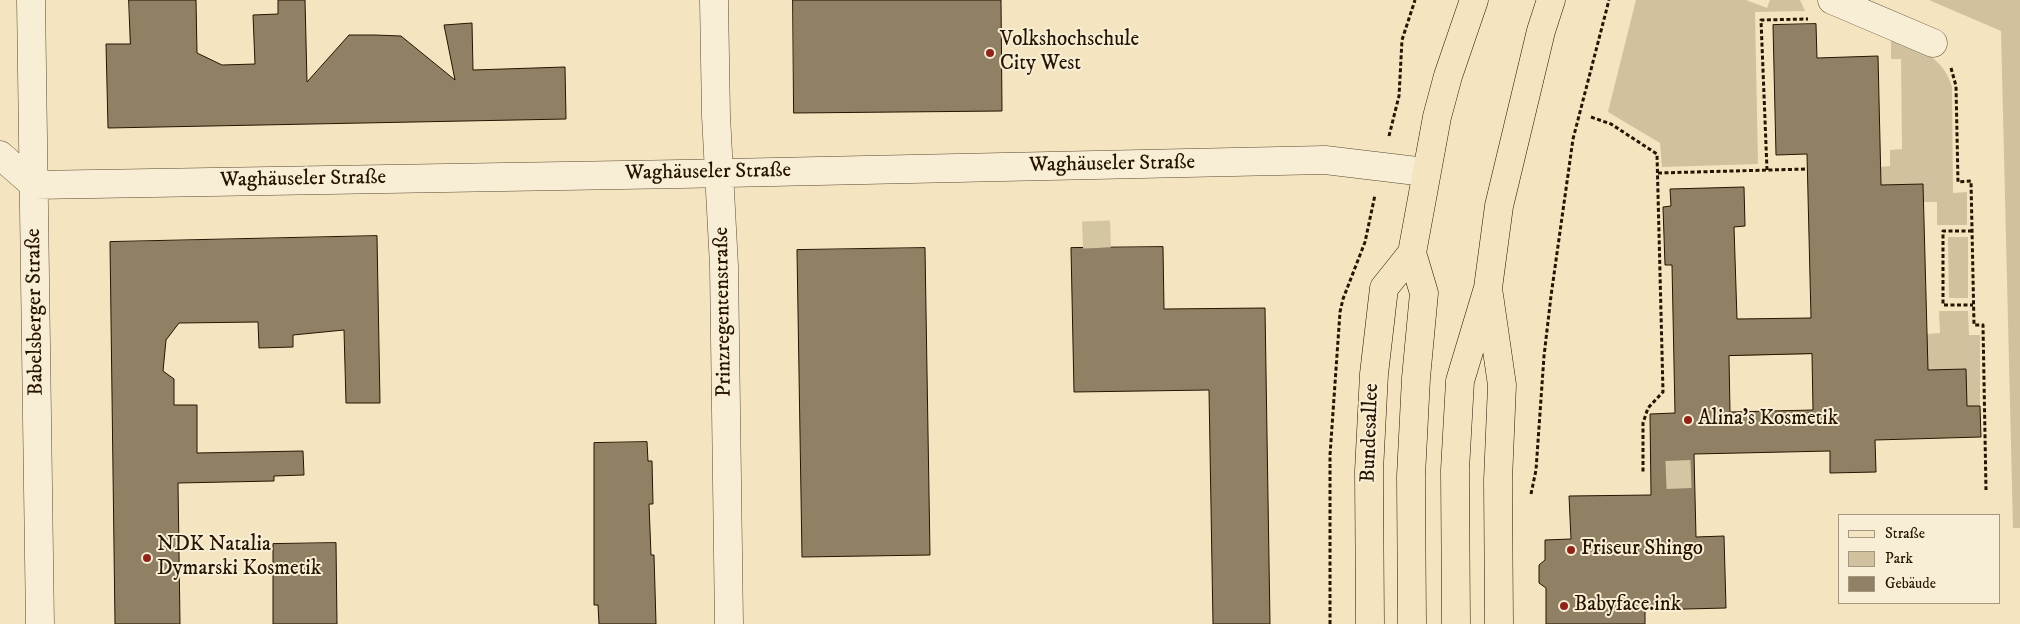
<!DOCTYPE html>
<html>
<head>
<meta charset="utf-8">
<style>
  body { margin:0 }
  #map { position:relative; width:2020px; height:624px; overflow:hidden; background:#f4e5c0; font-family:"IM FELL DW Pica",serif }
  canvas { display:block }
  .legend { position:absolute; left:1838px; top:514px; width:162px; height:90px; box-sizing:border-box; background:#f8eed6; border:1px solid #a49780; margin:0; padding:6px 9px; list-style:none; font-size:15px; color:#261400 }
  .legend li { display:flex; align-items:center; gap:10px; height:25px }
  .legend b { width:25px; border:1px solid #a49780 }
</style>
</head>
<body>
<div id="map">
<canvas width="2020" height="624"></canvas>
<ul class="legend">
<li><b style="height:6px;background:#f4e5c0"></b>Straße</li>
<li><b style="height:14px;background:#d1c19f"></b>Park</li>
<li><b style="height:14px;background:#918164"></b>Gebäude</li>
</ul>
</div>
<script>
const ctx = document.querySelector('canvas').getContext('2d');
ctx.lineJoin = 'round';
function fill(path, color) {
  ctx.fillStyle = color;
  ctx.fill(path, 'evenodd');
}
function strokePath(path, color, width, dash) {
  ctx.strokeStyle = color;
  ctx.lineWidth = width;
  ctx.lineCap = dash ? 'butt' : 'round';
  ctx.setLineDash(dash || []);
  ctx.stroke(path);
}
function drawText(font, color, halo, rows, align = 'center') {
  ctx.font = font + ' "IM FELL DW Pica",serif';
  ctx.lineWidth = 4;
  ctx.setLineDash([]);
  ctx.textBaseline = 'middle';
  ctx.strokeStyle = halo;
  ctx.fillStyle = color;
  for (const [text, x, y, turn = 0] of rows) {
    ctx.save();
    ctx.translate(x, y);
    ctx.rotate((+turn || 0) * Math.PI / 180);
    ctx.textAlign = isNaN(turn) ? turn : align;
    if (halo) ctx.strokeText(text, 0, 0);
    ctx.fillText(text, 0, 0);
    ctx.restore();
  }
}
const green = new Path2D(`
  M 1636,0 L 1746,0 L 1767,8 L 1770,0 L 1800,0 L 1805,11 L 1755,12 L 1758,164 L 1662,167 L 1660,143 L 1608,112 Z
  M 1929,0 L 2020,0 L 2020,528 L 2013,528 L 2001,31 Z
  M 1891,36 C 1917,48 1944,57 1952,87 L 1953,193 L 1967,192 L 1967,225 L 1937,225 L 1937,202 L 1924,202 L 1923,184 L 1881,185 L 1880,167 L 1890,166 L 1890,150 L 1902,149 L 1901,59 L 1891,59 Z
  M 1948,237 L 1968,237 L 1968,298 L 1949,298 Z
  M 1939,311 L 1968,311 L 1969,335 L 1980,335 L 1980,406 L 1967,406 L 1965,369 L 1909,371 L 1927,334 L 1940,333 Z`);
const building = new Path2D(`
  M 129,0 L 196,0 L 197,53 L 222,65 L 255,64 L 253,15 L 278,14 L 278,0 L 305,0 L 307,82 L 349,35 L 375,35 L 401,36 L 455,80 L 444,25 L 472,23 L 473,70 L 565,67 L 566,119 L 108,128 L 106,44 L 130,44 Z
  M 793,0 L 1001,0 L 1002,111 L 794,113 Z
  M 1816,24 L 1817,58 L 1878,56 L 1881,185 L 1923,184 L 1928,370 L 1966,369 L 1967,406 L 1980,406 L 1981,437 L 1875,440 L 1876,472 L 1830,473 L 1830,451 L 1694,454 L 1696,537 L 1724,536 L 1726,608 L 1645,610 L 1645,624 L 1546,624 L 1546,588 L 1539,583 L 1539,565 L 1545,560 L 1545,540 L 1571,539 L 1569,496 L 1651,495 L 1650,414 L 1675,413 L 1672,265 L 1665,265 L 1663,207 L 1671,206 L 1670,189 L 1744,187 L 1745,226 L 1734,227 L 1737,319 L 1811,318 L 1807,154 L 1776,155 L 1773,25 ZM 1812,354 L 1813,410 L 1730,412 L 1729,356 Z
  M 377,236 L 380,403 L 346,403 L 344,330 L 293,335 L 293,347 L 259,348 L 258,322 L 179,323 L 166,340 L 163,371 L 174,379 L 174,405 L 197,405 L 197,453 L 303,451 L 304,475 L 274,476 L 274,481 L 178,483 L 180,624 L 115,624 L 110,242 Z
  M 1163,247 L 1164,309 L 1265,308 L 1270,624 L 1213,624 L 1209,390 L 1074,392 L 1071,248 Z
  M 925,248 L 930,555 L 802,557 L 797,250 Z
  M 647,442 L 648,461 L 652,461 L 653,504 L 649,504 L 651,555 L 654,555 L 656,624 L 599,624 L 598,605 L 594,605 L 594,443 Z
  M 336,543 L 337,624 L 273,624 L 273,544 Z`);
const minorTunnel = new Path2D(`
  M 1096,221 L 1097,248
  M 1666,475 L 1691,474`);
const path = new Path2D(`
  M 1951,68 L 1956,86 L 1958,182 L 1971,181 L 1974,325 L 1983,325 L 1986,490
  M 1591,117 L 1611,124 L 1657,154 L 1663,392 L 1648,408 L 1643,423 L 1643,474
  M 1389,136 L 1399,96 L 1402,40 L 1415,0
  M 1767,170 L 1761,20 L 1808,19
  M 1658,173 L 1807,169
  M 1972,231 L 1943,231 L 1943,305 L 1973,305
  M 1531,494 L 1536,470 L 1544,356 L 1551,296 L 1573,139 L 1609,0
  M 1330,624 L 1330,455 L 1340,312 L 1343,299 L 1365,242 L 1375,195`);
const minor = new Path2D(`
  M 31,0 L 40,624
  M 714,0 L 716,116 L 724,266 L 729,624
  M 1832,0 L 1933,43
  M 0,155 L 34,185 L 681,174 L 1325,160 L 1425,172`);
const major = new Path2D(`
  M 1489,295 L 1502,385 L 1498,480 L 1499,624
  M 1370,624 L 1369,471 L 1374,374 L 1384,288 L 1412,253
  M 1412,624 L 1411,476 L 1416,378 L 1424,293 L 1412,253 L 1437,117 L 1448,76 L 1474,0
  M 1456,624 L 1455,470 L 1460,381 L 1488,288 L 1499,206 L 1541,31 L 1551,0`);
const markers = [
  [990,53,5,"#8f2418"],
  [1688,420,5,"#8f2418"],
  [1571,550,5,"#8f2418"],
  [147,558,5,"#8f2418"],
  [1564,606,5,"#8f2418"]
];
const poiNames = [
  ["Volkshochschule",1000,41],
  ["City West",1000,65],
  ["Alina's Kosmetik",1698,420],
  ["NDK Natalia",157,546],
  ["Dymarski Kosmetik",157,570],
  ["Friseur Shingo",1581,550],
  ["Babyface.ink",1574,606]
];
const streetNames = [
  ["Waghäuseler Straße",1112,165,-1],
  ["Waghäuseler Straße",708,173,-1],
  ["Waghäuseler Straße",303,180,-1],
  ["Babelsberger Straße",36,312,-91],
  ["Prinzregentenstraße",724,312,-91],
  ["Bundesallee",1371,433,-88]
];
fill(green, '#d1c19f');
fill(building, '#918164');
strokePath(building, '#261400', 1);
strokePath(minorTunnel, '#d5c6a3', 28, [28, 14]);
strokePath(minor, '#5a4830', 29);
strokePath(major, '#261400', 29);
strokePath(path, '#261400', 3, [4, 2.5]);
strokePath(minor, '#f8eed6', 28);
strokePath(major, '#f4e5c0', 28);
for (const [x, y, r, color] of markers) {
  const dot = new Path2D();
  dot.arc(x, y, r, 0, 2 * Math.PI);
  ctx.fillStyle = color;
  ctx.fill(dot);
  strokePath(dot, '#f8eed6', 2);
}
drawText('21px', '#261400', '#f8eed6', poiNames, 'left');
drawText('21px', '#261400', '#f8eed6', streetNames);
</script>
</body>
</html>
